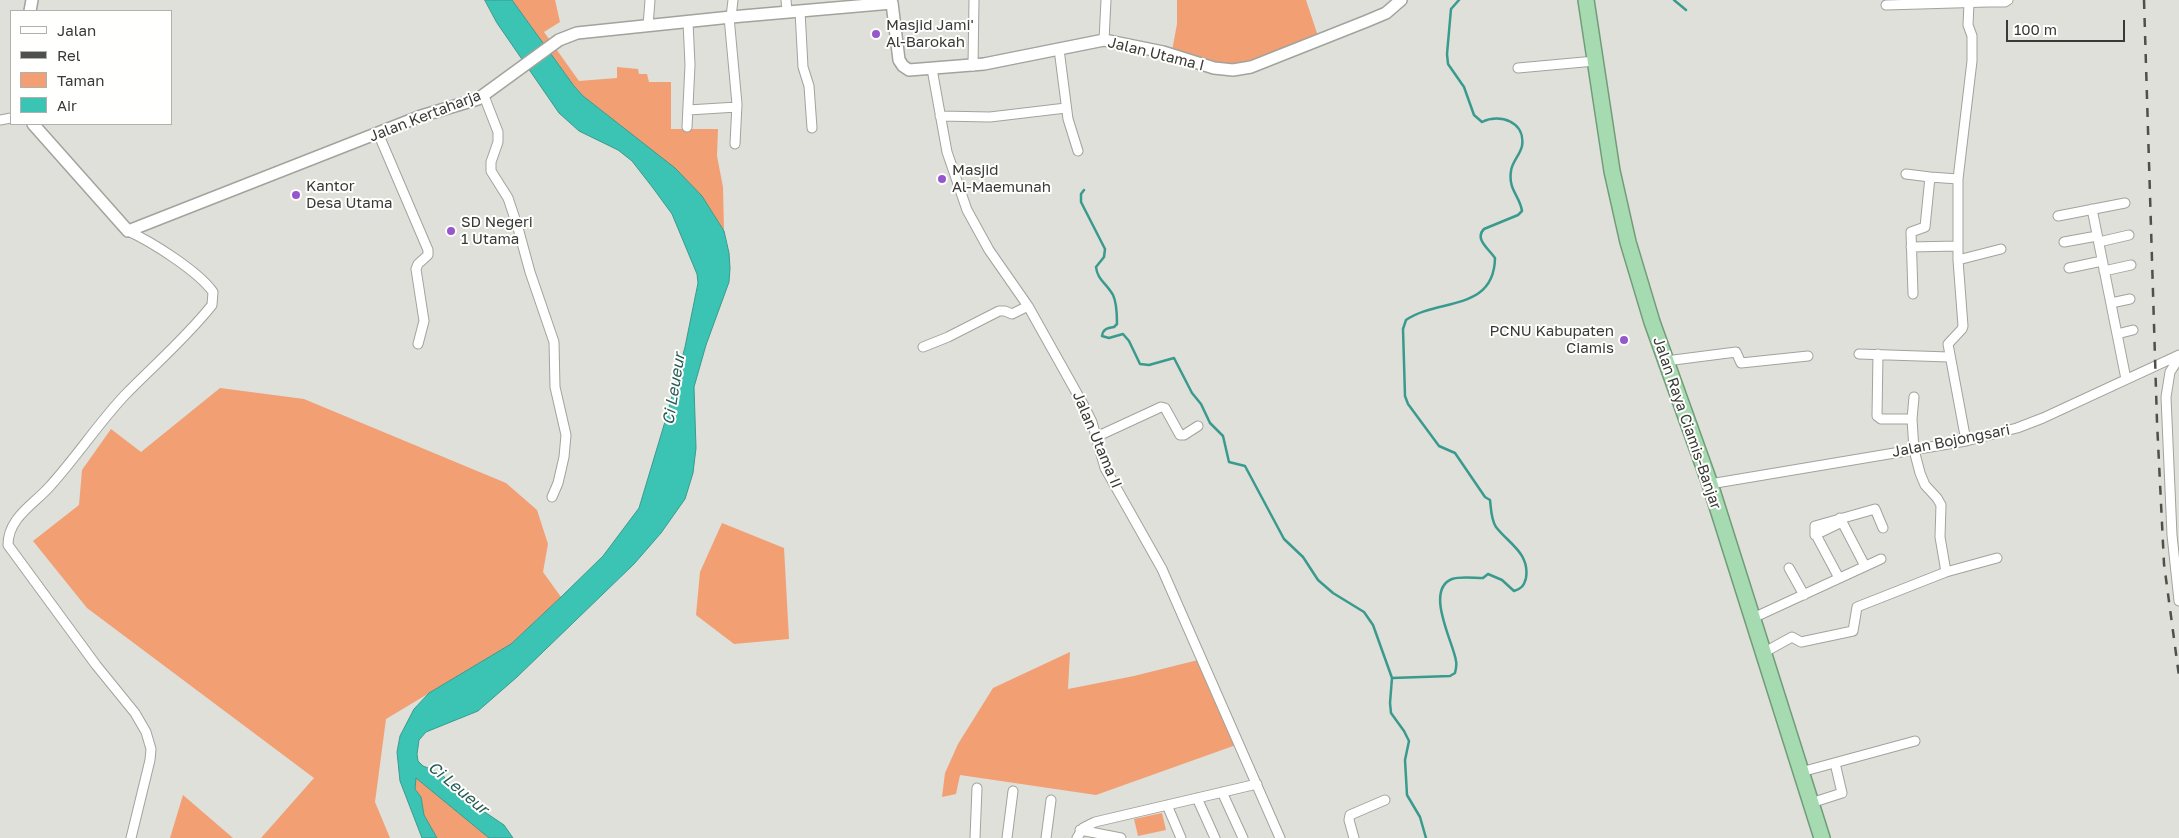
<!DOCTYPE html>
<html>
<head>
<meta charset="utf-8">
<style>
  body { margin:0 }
  #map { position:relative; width:2179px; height:838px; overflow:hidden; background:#dee0d9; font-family:"Golos Text",sans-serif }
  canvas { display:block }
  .legend { position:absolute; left:10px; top:10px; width:162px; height:115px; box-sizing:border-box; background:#fffffe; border:1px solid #b0b0ae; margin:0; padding:6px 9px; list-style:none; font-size:15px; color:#393a37 }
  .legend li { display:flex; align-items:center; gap:10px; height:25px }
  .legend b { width:25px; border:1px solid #b0b0ae }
  .scale { position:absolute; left:2006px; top:20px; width:119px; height:22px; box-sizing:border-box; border:2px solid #393a37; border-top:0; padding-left:6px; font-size:15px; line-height:18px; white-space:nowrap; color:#393a37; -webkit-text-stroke:4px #fffffe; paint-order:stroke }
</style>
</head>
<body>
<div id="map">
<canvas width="2179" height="838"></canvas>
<ul class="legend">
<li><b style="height:6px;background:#fff"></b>Jalan</li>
<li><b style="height:6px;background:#4e504c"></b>Rel</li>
<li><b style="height:14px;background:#f29f73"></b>Taman</li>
<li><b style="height:14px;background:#3bc3b4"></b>Air</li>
</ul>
<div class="scale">100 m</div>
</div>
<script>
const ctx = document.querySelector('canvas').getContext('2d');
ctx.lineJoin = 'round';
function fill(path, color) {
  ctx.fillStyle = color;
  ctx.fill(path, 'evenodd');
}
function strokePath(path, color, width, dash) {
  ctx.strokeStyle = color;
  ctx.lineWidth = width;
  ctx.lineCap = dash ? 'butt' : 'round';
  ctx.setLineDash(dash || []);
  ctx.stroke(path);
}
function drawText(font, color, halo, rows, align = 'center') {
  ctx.font = font + ' "Golos Text",sans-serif';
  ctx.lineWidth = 4;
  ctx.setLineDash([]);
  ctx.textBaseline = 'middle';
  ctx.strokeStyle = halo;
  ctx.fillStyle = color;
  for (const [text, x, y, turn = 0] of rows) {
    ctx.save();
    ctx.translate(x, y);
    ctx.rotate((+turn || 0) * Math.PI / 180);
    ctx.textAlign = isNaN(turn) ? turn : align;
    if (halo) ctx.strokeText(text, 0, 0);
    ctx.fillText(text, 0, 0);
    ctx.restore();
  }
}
const green = new Path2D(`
  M 512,0 L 555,0 L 560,22 L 544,32 L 579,81 L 617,78 L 617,67 L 638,69 L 639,74 L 647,74 L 649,82 L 671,82 L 671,129 L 718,129 L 717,156 L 723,187 L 724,231 L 702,196 L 675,169 L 583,96 L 574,86 Z
  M 1177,0 L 1306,0 L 1318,36 L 1250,63 L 1224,66 L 1172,51 L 1177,24 Z
  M 220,388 L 304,399 L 506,483 L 537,510 L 548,544 L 543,572 L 561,597 L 511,644 L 386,719 L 375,802 L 390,838 L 261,838 L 314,778 L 87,608 L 33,541 L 79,505 L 82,470 L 111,429 L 141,452 Z
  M 722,523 L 784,548 L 789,639 L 734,644 L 696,615 L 700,572 Z
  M 1070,652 L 1068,689 L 1134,676 L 1198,660 L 1236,745 L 1096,795 L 960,775 L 956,794 L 942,797 L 945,773 L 958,744 L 993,688 Z
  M 415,777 L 489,838 L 437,838 L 424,815 L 421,797 L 415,789 Z
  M 183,795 L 233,838 L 170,838 Z
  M 1162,813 L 1166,830 L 1138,836 L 1134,819 Z`);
const water = new Path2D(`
  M 485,0 L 512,0 L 574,86 L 583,96 L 675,168 L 702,196 L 724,231 L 729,253 L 730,268 L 729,282 L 706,345 L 694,387 L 696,448 L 693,473 L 685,499 L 661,533 L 634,564 L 517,677 L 478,711 L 426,732 L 419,740 L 417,754 L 418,761 L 423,766 L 441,773 L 458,794 L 504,825 L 513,838 L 489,838 L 416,778 L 415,789 L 421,797 L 424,815 L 437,838 L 422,838 L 400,781 L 397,752 L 400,736 L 414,709 L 429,693 L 511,644 L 561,597 L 603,556 L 639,508 L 667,415 L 685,347 L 698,283 L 697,274 L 672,214 L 653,188 L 632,161 L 618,150 L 579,131 L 559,113 L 497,23 Z`);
const stream = new Path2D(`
  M 1674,0 L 1686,10
  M 1084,190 L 1081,194 L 1081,202 L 1105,249 L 1104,257 L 1096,267 C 1097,279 1107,284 1113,295 C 1117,303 1117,315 1117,324 L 1114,327 C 1107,328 1103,329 1102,336 L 1109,338 L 1123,334 L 1129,341 L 1140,364 L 1149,365 L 1174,358 L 1192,393 L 1201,404 L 1210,423 L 1223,436 L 1229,462 L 1245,466 L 1284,539 L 1303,557 L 1318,580 L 1333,593 L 1364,612 L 1373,625 L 1392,678 L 1390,703 L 1391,713 L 1404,731 L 1409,741 L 1405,760 L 1407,795 L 1420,817 L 1426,838
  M 1392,678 L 1450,676 L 1455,673 C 1456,669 1457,665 1456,661 C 1454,644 1424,590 1452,579 C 1460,576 1474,578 1483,578 L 1488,574 L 1502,580 L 1514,591 C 1521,589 1524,586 1526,578 C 1530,553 1508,543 1496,527 C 1491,520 1491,508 1490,500 L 1485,497 L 1455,453 L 1439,446 L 1408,404 L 1405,396 L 1403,329 L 1406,320 C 1438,298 1494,312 1495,258 C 1489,249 1474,239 1484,229 L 1518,215 L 1522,211 C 1520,196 1508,190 1511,171 C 1512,162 1520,155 1522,146 C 1526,122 1500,113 1482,122 L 1474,115 L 1464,87 L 1448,64 L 1447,54 L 1451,9 L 1459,0`);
const minor = new Path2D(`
  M 786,0 L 787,12
  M 1988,0 L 1988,2 L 2005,2 L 2008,0
  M 1886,5 L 1988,2
  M 800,11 L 803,67 L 809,86 L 812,128
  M 729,17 L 737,104 L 735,144
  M 731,17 L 733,0
  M 648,26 L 650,0
  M 1104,40 L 1106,0
  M 1059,49 L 1068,119 L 1078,151
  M 973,66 L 974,0
  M 1518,68 L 1595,61
  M 932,69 L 947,152 L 967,210 L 989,250 L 1028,306 L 1084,406 L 1092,422 L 1105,468 L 1162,569 L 1280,838
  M 484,96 L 498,132 L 498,142 L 491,162 L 491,171 L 508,198 L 518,228 L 530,272 L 554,342 L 555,387 L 566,435 L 564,457 L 558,483 L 552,497
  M 688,110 L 737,107
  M 940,116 L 990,117 L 1066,108
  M 0,120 L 11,118
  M 687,127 L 690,65 L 688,22
  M 378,133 L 428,250 L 428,255 L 418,264 L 416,269 L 424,321 L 418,344
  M 1906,174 L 1930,177
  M 2092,209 L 2126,379
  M 2058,216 L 2125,203
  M 128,231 C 152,242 198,271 213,292 L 212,305 C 186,338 153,366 124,396 C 98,424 77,456 51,485 C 35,504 8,517 8,545 L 96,665 L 135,713 L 146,732 L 151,749 L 150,760 L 131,838
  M 2064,242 L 2097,236
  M 2099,242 L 2129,235
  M 1911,247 L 1957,246
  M 1958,260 L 2001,249
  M 2069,268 L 2102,261
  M 2104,271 L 2131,265
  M 1913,294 L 1911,232 L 1925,227 L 1930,177 L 1958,179
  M 2111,303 L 2130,299
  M 2117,334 L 2133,330
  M 923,347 L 948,337 L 999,311 L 1005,311 L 1012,314 L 1028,306
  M 1859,354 L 1949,357
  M 1878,354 L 1877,416 L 1881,419 L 1912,419 L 1914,397
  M 2179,358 L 2170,372 L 2166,397 L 2172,535 L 2179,601
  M 1666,361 L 1736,352 L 1741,363 L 1808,356
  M 1912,419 L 1914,450 L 1920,473 L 1925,485 L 1937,498 L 1941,505 L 1940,537 L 1946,572
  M 1096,437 L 1161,407 L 1165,408 L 1180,435 L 1184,435 L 1198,426
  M 1966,441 L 1948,344 L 1962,329 L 1963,326 L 1958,260 L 1958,179 L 1972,61 L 1972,36 L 1968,25 L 1969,3
  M 1710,484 L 1966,441 L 2017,428 L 2043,418 L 2179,355
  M 1840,518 L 1865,566
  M 1815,535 L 1842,522
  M 1789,568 L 1804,595
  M 1839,578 L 1815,533 L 1815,526 L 1875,509 L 1883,528
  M 1753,618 L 1881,559
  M 1763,653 L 1792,637 L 1801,642 L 1853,631 L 1857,607 L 1946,572 L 1997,558
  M 1801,772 L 1915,741
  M 1222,792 L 1243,838
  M 1197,798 L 1215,838
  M 1811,803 L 1842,793 L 1835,763
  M 1167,805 L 1181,838
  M 1080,830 L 1121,838
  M 975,838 L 977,788
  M 1007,838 L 1013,791
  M 1046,838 L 1051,800
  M 1077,838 L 1083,828 L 1095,822 L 1257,784
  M 1354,838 L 1349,820 L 1350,815 L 1385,800`);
const tertiary = new Path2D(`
  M 30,11 L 32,0
  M 33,124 L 128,231 L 421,116 L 478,99 L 559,40 L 577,33 L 731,17 L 892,3 L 899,60 L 903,66 L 909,70 L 984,64 L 1104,40 L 1163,52 L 1214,68 L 1233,70 L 1251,67 L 1367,21 L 1386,13 L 1401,0`);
const trunk = new Path2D(`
  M 1586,0 L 1612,171 L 1628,242 L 1652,322 L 1710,484 L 1822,838`);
const rail = new Path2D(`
  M 2144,0 L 2157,422 L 2164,564 L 2179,676`);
const markers = [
  [876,34,5,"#9657cd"],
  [942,179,5,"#9657cd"],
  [296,195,5,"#9657cd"],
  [451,231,5,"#9657cd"],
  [1624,340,5,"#9657cd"]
];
const poiNames = [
  ["Masjid Jami'",886,25],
  ["Al-Barokah",886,42],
  ["Masjid",952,170],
  ["Al-Maemunah",952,187],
  ["Kantor",306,186],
  ["Desa Utama",306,203],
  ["SD Negeri",461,222],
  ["1 Utama",461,239],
  ["PCNU Kabupaten",1614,331,"right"],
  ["Ciamis",1614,348,"right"]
];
const streetNames = [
  ["Jalan Utama I",1156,54,14],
  ["Jalan Kertaharja",425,116,-21],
  ["Jalan Raya Ciamis-Banjar",1687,423,71],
  ["Jalan Utama II",1097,440,67],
  ["Jalan Bojongsari",1951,441,-11]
];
const waterNames = [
  ["Ci Leueur",674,389,-81],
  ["Ci Leueur",458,788,40]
];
fill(green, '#f29f73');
fill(water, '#3bc3b4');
strokePath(water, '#3a9a8e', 1);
strokePath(stream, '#3a9a8e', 2.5);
strokePath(minor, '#a2a39d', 11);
strokePath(tertiary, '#a2a39d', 14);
strokePath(trunk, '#719c79', 18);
strokePath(minor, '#fff', 9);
strokePath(tertiary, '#fff', 11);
strokePath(trunk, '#a6dab0', 15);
strokePath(rail, '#4e504c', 2.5, [9, 9]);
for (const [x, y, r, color] of markers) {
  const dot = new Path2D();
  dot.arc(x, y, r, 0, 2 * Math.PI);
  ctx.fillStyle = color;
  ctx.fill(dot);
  strokePath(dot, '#fffffe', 2);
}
drawText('15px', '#393a37', '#fffffe', poiNames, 'left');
drawText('15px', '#393a37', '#fffffe', streetNames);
drawText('italic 16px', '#245b54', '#fffffe', waterNames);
</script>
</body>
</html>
